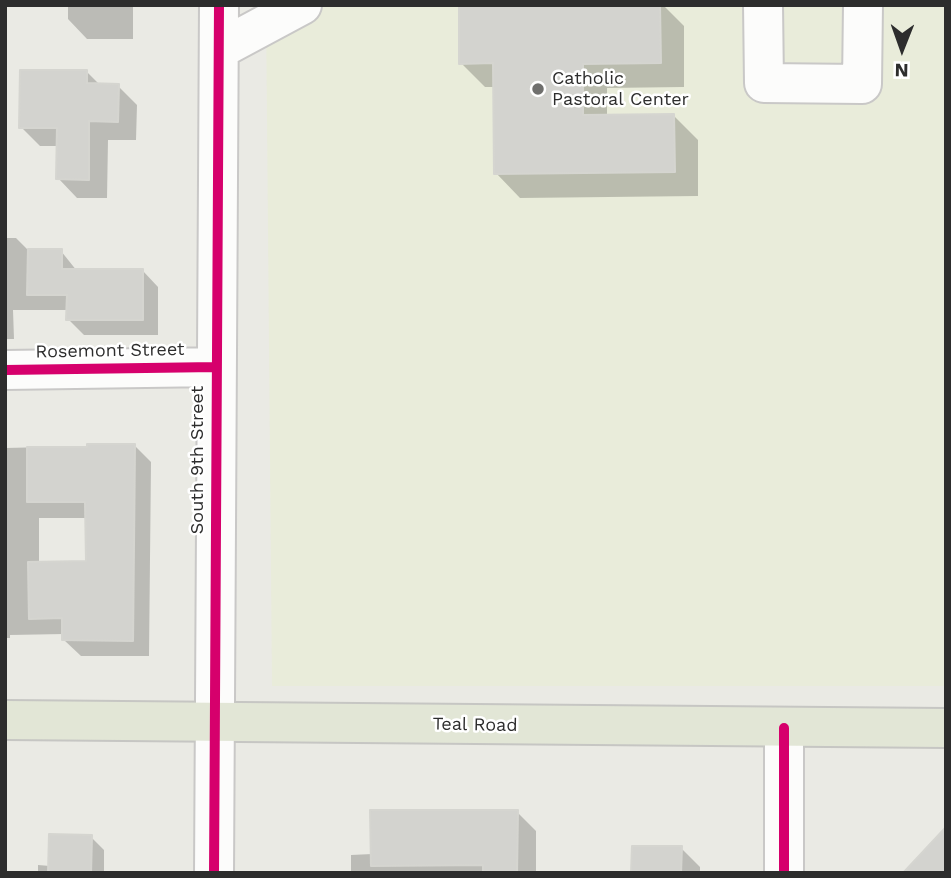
<!DOCTYPE html>
<html>
<head>
<meta charset="utf-8">
<style>
  body { margin:0 }
  #map { position:relative; width:951px; height:878px; overflow:hidden; background:#eaeae4; font-family:"Work Sans",sans-serif }
  canvas { display:block }
  .frame { position:absolute; inset:0; border:7px solid #2d2d2d; pointer-events:none }
  .north { position:absolute; left:867px; top:14px; width:70px; height:70px; -webkit-text-stroke:5px #fff; paint-order:stroke; rotate:181deg; font-size:19px; font-weight:700; line-height:28px; text-align:center; color:#2d2d2d }
  .north::after { content:''; display:block; margin:auto; width:24px; height:32px; background:#2d2d2d; clip-path:polygon(50% 0,100% 100%,50% 72%,0 100%) }
</style>
</head>
<body>
<div id="map">
<canvas width="951" height="878"></canvas>
<div class="frame"></div>
<div class="north">N</div>
</div>
<script>
const ctx = document.querySelector('canvas').getContext('2d');
ctx.lineJoin = 'round';
function fill(path, color) {
  ctx.fillStyle = color;
  ctx.fill(path, 'evenodd');
}
function strokePath(path, color, width, dash) {
  ctx.strokeStyle = color;
  ctx.lineWidth = width;
  ctx.lineCap = dash ? 'butt' : 'round';
  ctx.setLineDash(dash || []);
  ctx.stroke(path);
}
function drawText(font, color, halo, rows, align = 'center') {
  ctx.font = font + ' "Work Sans",sans-serif';
  ctx.lineWidth = 5;
  ctx.setLineDash([]);
  ctx.textBaseline = 'middle';
  ctx.strokeStyle = halo;
  ctx.fillStyle = color;
  for (const [text, x, y, turn = 0] of rows) {
    ctx.save();
    ctx.translate(x, y);
    ctx.rotate((+turn || 0) * Math.PI / 180);
    ctx.textAlign = isNaN(turn) ? turn : align;
    if (halo) ctx.strokeText(text, 0, 0);
    ctx.fillText(text, 0, 0);
    ctx.restore();
  }
}
const education = new Path2D(`
  M 266,5 L 946,5 L 946,686 L 272,686 Z`);
const shadow = new Path2D(`
  M 68,5 L 133,5 L 133,39 L 87,39 L 68,19 Z
  M 460,5 L 663,5 L 684,26 L 684,87 L 607,88 L 607,116 L 674,116 L 698,140 L 698,196 L 520,198 L 496,173 L 495,87 L 485,87 L 461,63 Z
  M 87,72 L 100,85 L 118,86 L 137,105 L 136,140 L 108,140 L 107,198 L 77,198 L 58,178 L 58,146 L 40,146 L 21,127 Z
  M 5,238 L 16,238 L 29,251 L 61,251 L 77,271 L 143,271 L 158,287 L 158,335 L 84,335 L 68,319 L 68,310 L 13,310 L 14,339 L 5,339 Z
  M 134,445 L 151,462 L 149,656 L 81,656 L 64,640 L 64,634 L 10,635 L 10,638 L 5,638 L 5,448 ZM 39,518 L 87,518 L 87,563 L 39,564 Z
  M 517,812 L 536,831 L 536,873 L 351,873 L 351,855 L 372,854 Z
  M 91,837 L 104,850 L 104,873 L 38,873 L 38,865 L 50,866 Z
  M 681,848 L 700,867 L 700,873 L 633,873 Z`);
const building = new Path2D(`
  M 459,5 L 660,5 L 661,63 L 583,64 L 583,115 L 674,114 L 675,172 L 494,174 L 493,63 L 459,64 Z
  M 20,70 L 87,70 L 87,83 L 119,84 L 118,122 L 89,121 L 89,180 L 56,179 L 57,128 L 19,128 Z
  M 28,249 L 62,249 L 62,269 L 143,269 L 143,320 L 66,320 L 67,295 L 27,295 Z
  M 87,444 L 135,444 L 133,641 L 62,640 L 62,618 L 29,619 L 28,562 L 86,561 L 85,502 L 27,502 L 27,447 L 87,447 Z
  M 370,810 L 518,810 L 517,873 L 483,873 L 483,865 L 371,866 Z
  M 946,827 L 946,873 L 903,873 Z
  M 49,834 L 92,835 L 91,873 L 48,873 Z
  M 632,846 L 682,846 L 681,873 L 631,873 Z`);
const minor = new Path2D(`
  M 763,5 L 764,83 L 862,84 L 863,5
  M 220,49 L 302,5
  M 5,370 L 216,367
  M 784,728 L 784,873
  M 214,873 L 219,5`);
const major = new Path2D(`
  M 5,720 L 946,728`);
const cycleway = new Path2D(`
  M 5,370 L 216,367
  M 784,728 L 784,873
  M 214,873 L 219,5`);
const markers = [
  [538,89,7,"#6f6f6d"]
];
const poiNames = [
  ["Catholic",552,79],
  ["Pastoral Center",552,100]
];
const streetNames = [
  ["Rosemont Street",110,351,-1],
  ["South 9th Street",198,460,-90],
  ["Teal Road",475,725,1]
];
fill(education, '#e9ecda');
fill(shadow, '#0003');
fill(building, '#d3d3cf');
strokePath(building, '#d5d5d0', 2);
strokePath(minor, '#c9c8c7', 42);
strokePath(major, '#c6c6c3', 42);
strokePath(minor, '#fcfcfb', 38);
strokePath(major, '#e2e6d6', 38);
strokePath(cycleway, '#d6006c', 10);
for (const [x, y, r, color] of markers) {
  const dot = new Path2D();
  dot.arc(x, y, r, 0, 2 * Math.PI);
  ctx.fillStyle = color;
  ctx.fill(dot);
  strokePath(dot, '#fff', 2.5);
}
drawText('18px', '#2d2d2d', '#fff', poiNames, 'left');
drawText('18px', '#2d2d2d', '#fff', streetNames);
</script>
</body>
</html>
